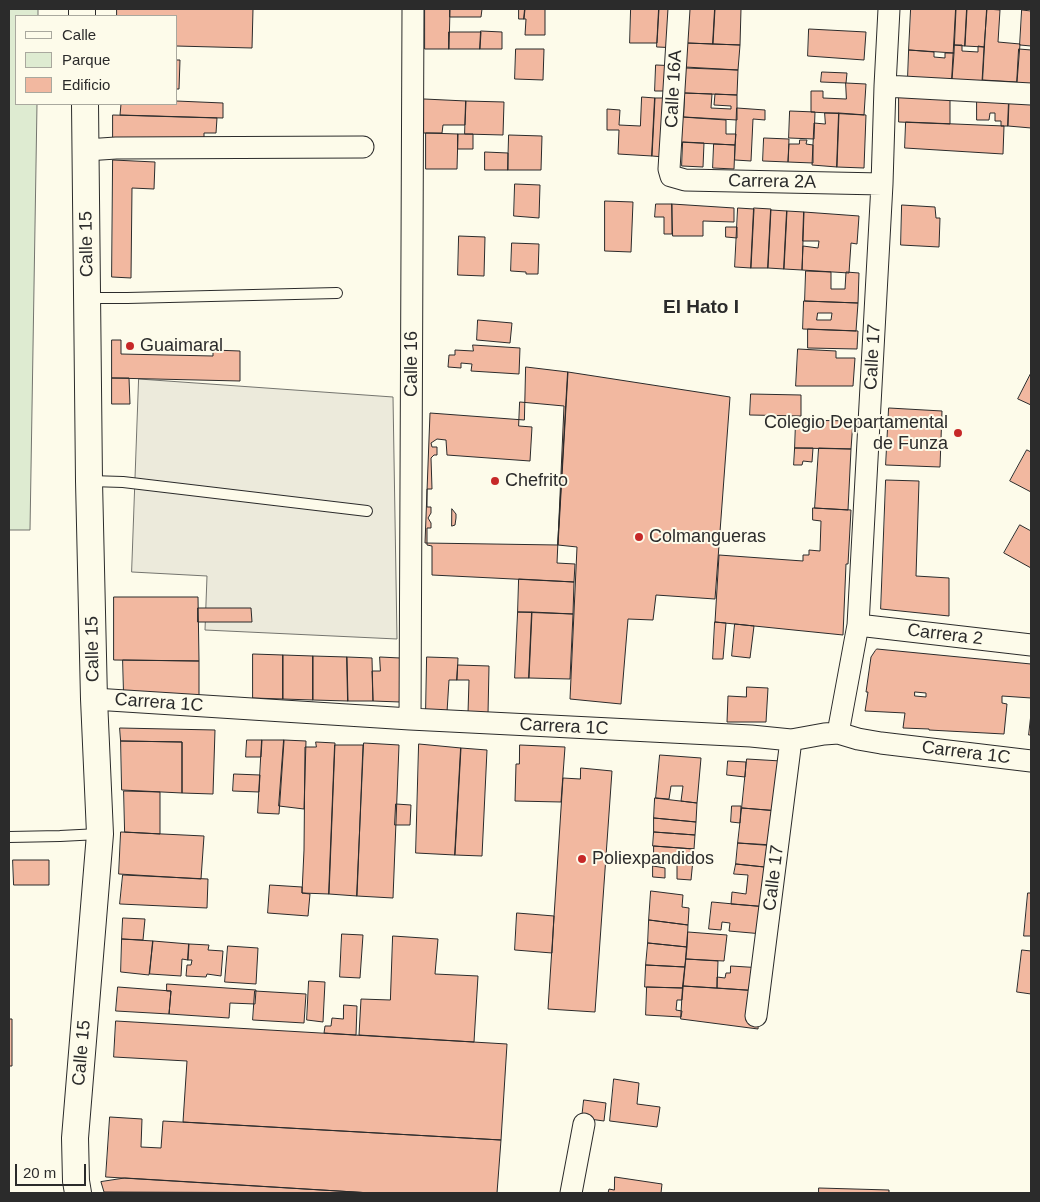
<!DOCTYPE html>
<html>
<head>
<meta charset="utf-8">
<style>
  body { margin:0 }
  #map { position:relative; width:1040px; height:1202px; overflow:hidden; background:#fdfbea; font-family:Helvetica,sans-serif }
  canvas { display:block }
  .frame { position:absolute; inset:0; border:10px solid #2b2b2b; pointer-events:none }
  .legend { position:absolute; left:15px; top:15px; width:162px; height:90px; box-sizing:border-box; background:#fdfbea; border:1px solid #a9a89e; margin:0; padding:6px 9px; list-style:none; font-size:15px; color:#2b2b2b }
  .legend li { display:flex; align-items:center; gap:10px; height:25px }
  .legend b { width:25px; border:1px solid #a9a89e }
  .scale { position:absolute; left:15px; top:1164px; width:71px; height:22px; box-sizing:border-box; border:2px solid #2b2b2b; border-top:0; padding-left:6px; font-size:15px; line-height:18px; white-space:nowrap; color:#2b2b2b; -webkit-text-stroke:4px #fdfbea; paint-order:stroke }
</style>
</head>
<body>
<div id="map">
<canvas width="1040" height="1202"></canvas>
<div class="frame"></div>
<ul class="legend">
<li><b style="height:6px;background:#fdfbea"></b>Calle</li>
<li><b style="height:14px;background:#deebd1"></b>Parque</li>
<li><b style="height:14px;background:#f2b8a0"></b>Edificio</li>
</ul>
<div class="scale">20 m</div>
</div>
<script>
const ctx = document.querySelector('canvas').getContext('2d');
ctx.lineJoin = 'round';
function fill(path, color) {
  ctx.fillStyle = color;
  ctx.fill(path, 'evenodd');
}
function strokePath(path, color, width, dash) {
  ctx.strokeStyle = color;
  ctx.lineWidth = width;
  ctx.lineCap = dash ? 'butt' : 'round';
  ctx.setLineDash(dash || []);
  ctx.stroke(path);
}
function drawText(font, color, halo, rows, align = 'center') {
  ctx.font = font + ' Helvetica,sans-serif';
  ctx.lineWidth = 4;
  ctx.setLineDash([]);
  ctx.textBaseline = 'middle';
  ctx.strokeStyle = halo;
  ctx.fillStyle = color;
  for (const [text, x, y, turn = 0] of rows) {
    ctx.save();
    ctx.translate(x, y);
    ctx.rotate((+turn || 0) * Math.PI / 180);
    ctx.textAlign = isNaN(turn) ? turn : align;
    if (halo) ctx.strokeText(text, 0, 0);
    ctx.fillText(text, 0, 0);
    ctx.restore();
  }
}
const green = new Path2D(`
  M 9,9 L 38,9 L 38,16 L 16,16 L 16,104 L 37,104 L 30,530 L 9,530 Z`);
const parking = new Path2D(`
  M 139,379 L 393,397 L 397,639 L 205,630 L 207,576 L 132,572 Z`);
const building = new Path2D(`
  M 117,9 L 253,9 L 252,48 L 176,46 L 176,16 L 117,16 Z
  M 425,9 L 450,9 L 449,49 L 425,49 Z
  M 450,9 L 482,9 L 481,17 L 450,17 Z
  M 519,9 L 525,9 L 524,19 L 519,19 Z
  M 525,9 L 545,9 L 545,35 L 525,35 L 526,19 L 524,19 Z
  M 631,9 L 659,9 L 657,43 L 630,43 Z
  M 659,9 L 682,9 L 680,48 L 657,47 Z
  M 688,9 L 715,9 L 713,44 L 687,43 Z
  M 715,9 L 741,9 L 740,45 L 713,44 Z
  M 911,9 L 956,9 L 954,53 L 909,50 Z
  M 956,9 L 967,9 L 965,46 L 954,45 Z
  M 967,9 L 987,9 L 984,47 L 965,46 Z
  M 987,9 L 1000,10 L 998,42 L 1020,44 L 1017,82 L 983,80 Z
  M 1022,10 L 1031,11 L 1031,46 L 1020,45 Z
  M 809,29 L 866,32 L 864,60 L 808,56 Z
  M 481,31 L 502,32 L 502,49 L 480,49 Z
  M 449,32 L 481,32 L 480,49 L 449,49 Z
  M 687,43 L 740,45 L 738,70 L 686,68 Z
  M 954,45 L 962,45 L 962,51 L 978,52 L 978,46 L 984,47 L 982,82 L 952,80 Z
  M 516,49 L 544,49 L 543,80 L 515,79 Z
  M 1019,49 L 1031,50 L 1031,85 L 1017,84 Z
  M 909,50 L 934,52 L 934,57 L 945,58 L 945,53 L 954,53 L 952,80 L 908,77 Z
  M 176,60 L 180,60 L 179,89 L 176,89 Z
  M 656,65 L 679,66 L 678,91 L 655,91 Z
  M 685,67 L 738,70 L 737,95 L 685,93 L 684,92 Z
  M 822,72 L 847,73 L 846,83 L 821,82 Z
  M 846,83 L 866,84 L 864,115 L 811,112 L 811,91 L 823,91 L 823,98 L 846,99 Z
  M 685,93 L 712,94 L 711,108 L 731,109 L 731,106 L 714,105 L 715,94 L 737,95 L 737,120 L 684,117 Z
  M 642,97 L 655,98 L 652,156 L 618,154 L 619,130 L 607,130 L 607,109 L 620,110 L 619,125 L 640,126 Z
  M 899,97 L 950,99 L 950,124 L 899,122 Z
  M 655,98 L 668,98 L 676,158 L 652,156 Z
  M 424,99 L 466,101 L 465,125 L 443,125 L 442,133 L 424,133 Z
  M 977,100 L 1009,102 L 1008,126 L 1001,126 L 1001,121 L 995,121 L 995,113 L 990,113 L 989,120 L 977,120 Z
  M 1009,100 L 1031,101 L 1031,128 L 1008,126 Z
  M 176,101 L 223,103 L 223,118 L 120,115 L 121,104 L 176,104 Z
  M 466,101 L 504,102 L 503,135 L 465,134 Z
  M 737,108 L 765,110 L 765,120 L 753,119 L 751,161 L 735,160 Z
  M 790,111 L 815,112 L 814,139 L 789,138 Z
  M 825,113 L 839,113 L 837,167 L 812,165 L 814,123 L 825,124 Z
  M 839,113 L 866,115 L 864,168 L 837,167 Z
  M 113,115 L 217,118 L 216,133 L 204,133 L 204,144 L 113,142 Z
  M 682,117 L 726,120 L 726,134 L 736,134 L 735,145 L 679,142 Z
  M 906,122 L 1004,126 L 1003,154 L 905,148 Z
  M 426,133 L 458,134 L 457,169 L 426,169 Z
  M 458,134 L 473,134 L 473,149 L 458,149 Z
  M 509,135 L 542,136 L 541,170 L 508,170 Z
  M 764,138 L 789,139 L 788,162 L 763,161 Z
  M 800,140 L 807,140 L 806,144 L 813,145 L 813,163 L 788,162 L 789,144 L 799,144 Z
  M 683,142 L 704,143 L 703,167 L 682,166 Z
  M 714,144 L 735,145 L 734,169 L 713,168 Z
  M 485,152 L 508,153 L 508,170 L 485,170 Z
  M 113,160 L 155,162 L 154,189 L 132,188 L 131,278 L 112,277 Z
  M 515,184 L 540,185 L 539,218 L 514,216 Z
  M 605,201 L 633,202 L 631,252 L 605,251 Z
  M 656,204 L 672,204 L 672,234 L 664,234 L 664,217 L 655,217 Z
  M 672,204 L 734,208 L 734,222 L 703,221 L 703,236 L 673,236 Z
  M 902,205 L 935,207 L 936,218 L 940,218 L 939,247 L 901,245 Z
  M 738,208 L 754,209 L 751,268 L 735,267 Z
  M 754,208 L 771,209 L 768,268 L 751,268 Z
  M 771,210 L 787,211 L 784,269 L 768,268 Z
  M 787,211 L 804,212 L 802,270 L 784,269 Z
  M 804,212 L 859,216 L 857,244 L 851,243 L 849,273 L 802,270 L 803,246 L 818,248 L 819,241 L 803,241 Z
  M 726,227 L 737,227 L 737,238 L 726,237 Z
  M 459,236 L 485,237 L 484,276 L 458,275 Z
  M 512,243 L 539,244 L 538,274 L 526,274 L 526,272 L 511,271 Z
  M 806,271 L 831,272 L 831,289 L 845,289 L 846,272 L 859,273 L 858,303 L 805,301 Z
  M 804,301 L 858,303 L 856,331 L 803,329 ZM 818,313 L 832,313 L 831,320 L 817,320 Z
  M 478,320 L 512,323 L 510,343 L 477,340 Z
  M 808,329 L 858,331 L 857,349 L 808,348 Z
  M 112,340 L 121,340 L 121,354 L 213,356 L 213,350 L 240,351 L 240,381 L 112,378 Z
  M 473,345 L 520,348 L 519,374 L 471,371 L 472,364 L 461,363 L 461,368 L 448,367 L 449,355 L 455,355 L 455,350 L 473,351 Z
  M 798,349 L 836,351 L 836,358 L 855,358 L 853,386 L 796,386 Z
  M 526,367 L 568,372 L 558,545 L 425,543 L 430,413 L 524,420 Z
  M 568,372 L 730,397 L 715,599 L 656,595 L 653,620 L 628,619 L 621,704 L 570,699 L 577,547 L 558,545 Z
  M 1031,373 L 1031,405 L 1018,399 Z
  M 112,378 L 129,378 L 130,404 L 112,404 Z
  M 751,394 L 801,395 L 801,416 L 750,415 Z
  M 520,402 L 564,406 L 557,563 L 575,564 L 574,582 L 432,575 L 432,546 L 427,545 L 427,528 L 431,528 L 431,523 L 428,518 L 431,513 L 431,507 L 427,507 L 427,489 L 432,489 L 431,458 L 434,455 L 437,455 L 437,447 L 432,447 L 431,443 L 437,439 L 446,440 L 447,455 L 530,461 L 532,427 L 519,426 ZM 452,509 L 456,514 L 456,518 L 455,525 L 452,526 Z
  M 889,408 L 942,411 L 940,467 L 886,465 Z
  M 796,420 L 853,421 L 851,449 L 795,448 Z
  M 795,448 L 813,448 L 812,462 L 803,461 L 802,465 L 794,465 Z
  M 819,448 L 851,449 L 848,510 L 815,508 Z
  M 1027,450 L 1031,452 L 1031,492 L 1010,481 Z
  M 886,480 L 919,481 L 916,576 L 949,578 L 949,616 L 881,609 Z
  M 813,508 L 851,510 L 848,564 L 846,564 L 843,635 L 715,622 L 719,555 L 803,561 L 803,555 L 809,555 L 809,550 L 820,551 L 821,521 L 813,520 Z
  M 1020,525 L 1031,531 L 1031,568 L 1004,553 Z
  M 519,579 L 574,582 L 573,614 L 518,612 Z
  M 114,597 L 198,597 L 199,661 L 114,660 Z
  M 198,608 L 251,608 L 252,622 L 198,622 Z
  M 518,612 L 532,612 L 529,678 L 515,678 Z
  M 532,612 L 573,614 L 570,679 L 529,678 Z
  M 715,622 L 726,623 L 723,659 L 713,659 Z
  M 735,624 L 754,626 L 750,658 L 732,656 Z
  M 877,649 L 1031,664 L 1031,698 L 1002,696 L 1002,703 L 1007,704 L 1004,734 L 929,730 L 929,729 L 903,728 L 905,713 L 865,711 L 868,692 L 866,692 L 871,657 L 875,651 ZM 915,692 L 926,693 L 926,697 L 915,696 Z
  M 253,654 L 283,655 L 283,699 L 253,698 Z
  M 283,655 L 313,656 L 313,700 L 283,699 Z
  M 313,656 L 347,657 L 348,701 L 313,700 Z
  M 347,657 L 372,658 L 373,701 L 348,701 Z
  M 380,657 L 400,658 L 400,702 L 373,701 L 372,671 L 380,671 Z
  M 427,657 L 458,658 L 457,680 L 449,680 L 447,712 L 426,711 Z
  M 123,660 L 199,661 L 199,698 L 124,696 Z
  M 458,665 L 489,666 L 488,714 L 468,713 L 469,680 L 457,680 Z
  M 747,687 L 768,688 L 766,722 L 727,722 L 728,696 L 746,697 Z
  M 1031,714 L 1031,735 L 1029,735 Z
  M 120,728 L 215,730 L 213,794 L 182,793 L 182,742 L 121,741 Z
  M 247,740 L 262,740 L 261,757 L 246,757 Z
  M 262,740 L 284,740 L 284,741 L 279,814 L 258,813 Z
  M 284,740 L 306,741 L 304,809 L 279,806 Z
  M 121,741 L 182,742 L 182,793 L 122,790 Z
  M 316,742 L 335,743 L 329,894 L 302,893 L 304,850 L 305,747 L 316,747 Z
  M 364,743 L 399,745 L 393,898 L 357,896 Z
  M 419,744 L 461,748 L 455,855 L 416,853 Z
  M 335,745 L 363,745 L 357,896 L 329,894 Z
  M 520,745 L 565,747 L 561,802 L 515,801 L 516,764 L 519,764 Z
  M 461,748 L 487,750 L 482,856 L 455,855 Z
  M 660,755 L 701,758 L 697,803 L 681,801 L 683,786 L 671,786 L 669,799 L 656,798 Z
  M 747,759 L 781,761 L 779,811 L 742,808 Z
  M 728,761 L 746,762 L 745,777 L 727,775 Z
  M 581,768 L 612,771 L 595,1012 L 548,1009 L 563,778 L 580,779 Z
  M 234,774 L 260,775 L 259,792 L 233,791 Z
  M 124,791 L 160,792 L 160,834 L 125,832 Z
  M 655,798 L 697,803 L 696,822 L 654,818 Z
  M 396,804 L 411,805 L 410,825 L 395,825 Z
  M 732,806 L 741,806 L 740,823 L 731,822 Z
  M 742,808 L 779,811 L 773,845 L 738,843 Z
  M 654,818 L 696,822 L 695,835 L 654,832 Z
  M 121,832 L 204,836 L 201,879 L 119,874 Z
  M 654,832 L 695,835 L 694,849 L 653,846 Z
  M 738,843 L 776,846 L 774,868 L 736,864 Z
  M 654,846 L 694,849 L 691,880 L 677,879 L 677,863 L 654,861 Z
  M 13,860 L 49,860 L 49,885 L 14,885 Z
  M 736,864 L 774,868 L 770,907 L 731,904 L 732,892 L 746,894 L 748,875 L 734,874 Z
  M 653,866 L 665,868 L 665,878 L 653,877 Z
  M 123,875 L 208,879 L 207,908 L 120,904 Z
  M 270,885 L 302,887 L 302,893 L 310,894 L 308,916 L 268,913 Z
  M 651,891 L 683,895 L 682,907 L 689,908 L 689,909 L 688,925 L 649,920 Z
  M 1028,893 L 1031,893 L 1031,936 L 1024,936 Z
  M 712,902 L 766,907 L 763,934 L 729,931 L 730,923 L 722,922 L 721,930 L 709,929 Z
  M 517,913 L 554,916 L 552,953 L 515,950 Z
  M 123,918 L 145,919 L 143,940 L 122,939 Z
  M 649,920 L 688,925 L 687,947 L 648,943 Z
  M 688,932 L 727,935 L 724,961 L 686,959 Z
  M 342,934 L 363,935 L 360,978 L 340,977 Z
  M 393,936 L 438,939 L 435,974 L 478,976 L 474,1042 L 359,1035 L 361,999 L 390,1000 Z
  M 122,939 L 153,941 L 149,975 L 121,972 Z
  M 153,941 L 189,944 L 188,960 L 182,959 L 181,976 L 150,974 Z
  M 648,943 L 687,947 L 685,967 L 646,965 Z
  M 189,944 L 209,945 L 208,950 L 223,951 L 221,976 L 207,974 L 206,977 L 186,976 L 187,965 L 191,965 L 192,960 L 188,960 Z
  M 228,946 L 258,948 L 256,984 L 225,982 Z
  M 1022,950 L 1031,951 L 1031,994 L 1017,992 Z
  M 686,959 L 718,961 L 717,988 L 683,986 Z
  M 646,965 L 685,967 L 683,988 L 645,987 Z
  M 731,966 L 763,968 L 760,991 L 717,988 L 717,977 L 725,978 L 726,973 L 730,973 Z
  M 309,981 L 325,982 L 323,1022 L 307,1020 Z
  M 167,984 L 256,990 L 255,1004 L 230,1003 L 229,1018 L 169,1014 L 171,991 L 167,991 Z
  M 683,986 L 761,991 L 758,1029 L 681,1019 Z
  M 118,987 L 171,991 L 169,1014 L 116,1011 Z
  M 647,987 L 683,988 L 682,1000 L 677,1000 L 676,1010 L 682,1011 L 681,1017 L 646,1015 Z
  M 255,991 L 306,994 L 304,1023 L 253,1020 Z
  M 344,1005 L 357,1006 L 356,1035 L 324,1033 L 325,1026 L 331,1026 L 332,1018 L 343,1019 Z
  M 9,1019 L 12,1019 L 12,1066 L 9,1066 Z
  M 116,1021 L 507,1044 L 501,1140 L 183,1122 L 187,1061 L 114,1057 Z
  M 614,1079 L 639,1083 L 637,1104 L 660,1107 L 657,1127 L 610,1121 Z
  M 584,1100 L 606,1103 L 604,1121 L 582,1118 Z
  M 110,1117 L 142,1119 L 141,1147 L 161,1148 L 163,1121 L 501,1140 L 497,1193 L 371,1193 L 106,1177 Z
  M 615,1177 L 662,1184 L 661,1193 L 608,1193 L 609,1189 L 614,1190 Z
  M 125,1178 L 159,1180 L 371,1193 L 104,1192 L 101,1182 Z
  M 819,1188 L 889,1190 L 889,1193 L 819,1193 Z`);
const service = new Path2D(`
  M 88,298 L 127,298 L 337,293
  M 90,481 L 123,482 L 367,511
  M 9,837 L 60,836 L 99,834`);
const minor = new Path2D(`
  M 679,9 L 669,169 L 671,176 L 685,180 L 882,184
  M 885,86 L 1031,94
  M 86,150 L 116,148 L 363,147
  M 858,625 L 1031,645
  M 94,699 L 410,719 L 751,736 L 791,740 L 824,734 L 838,733 L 858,739 L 881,743 L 1031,761
  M 410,719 L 413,9
  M 838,733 L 858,625 L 882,184 L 885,86 L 889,9
  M 756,1016 L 791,740
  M 571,1193 L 584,1124`);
const tertiary = new Path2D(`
  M 82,9 L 82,16
  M 78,1193 L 76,1181 L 75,1138 L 100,834 L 94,699 L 89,481 L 85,104`);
const markers = [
  [130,346,5,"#c62828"],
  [958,433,5,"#c62828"],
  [495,481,5,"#c62828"],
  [639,537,5,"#c62828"],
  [582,859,5,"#c62828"]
];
const streetNames = [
  ["Calle 16A",674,89,-87],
  ["Carrera 2A",772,182,1],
  ["Calle 15",87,244,-91],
  ["Calle 17",873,357,-87],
  ["Calle 16",412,364,-90],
  ["Carrera 2",945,635,7],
  ["Calle 15",93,649,-91],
  ["Carrera 1C",159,703,4],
  ["Carrera 1C",564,727,3],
  ["Carrera 1C",966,753,7],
  ["Calle 17",774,878,-83],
  ["Calle 15",82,1053,-85]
];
const poiNames = [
  ["Guaimaral",140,346],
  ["Colegio Departamental",948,423,"right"],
  ["de Funza",948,444,"right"],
  ["Chefrito",505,481],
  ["Colmangueras",649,537],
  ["Poliexpandidos",592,859]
];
const neighbourhoodNames = [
  ["El Hato I",701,308]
];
fill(green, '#deebd1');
strokePath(green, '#74746e', 1);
fill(parking, '#eceadb');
strokePath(parking, '#74746e', 1);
fill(building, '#f2b8a0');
strokePath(building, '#2b2b2b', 1);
strokePath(service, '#2b2b2b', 12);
strokePath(minor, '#2b2b2b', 23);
strokePath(tertiary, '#2b2b2b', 28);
strokePath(service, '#fdfbea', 10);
strokePath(minor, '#fdfbea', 21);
strokePath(tertiary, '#fdfbea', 26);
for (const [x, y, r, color] of markers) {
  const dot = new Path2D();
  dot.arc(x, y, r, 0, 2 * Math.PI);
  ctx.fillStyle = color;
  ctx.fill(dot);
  strokePath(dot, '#fdfbea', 2);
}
drawText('18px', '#2b2b2b', '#fdfbea', streetNames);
drawText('18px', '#2b2b2b', '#fdfbea', poiNames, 'left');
drawText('bold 19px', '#2b2b2b', '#fdfbea', neighbourhoodNames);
</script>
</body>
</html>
